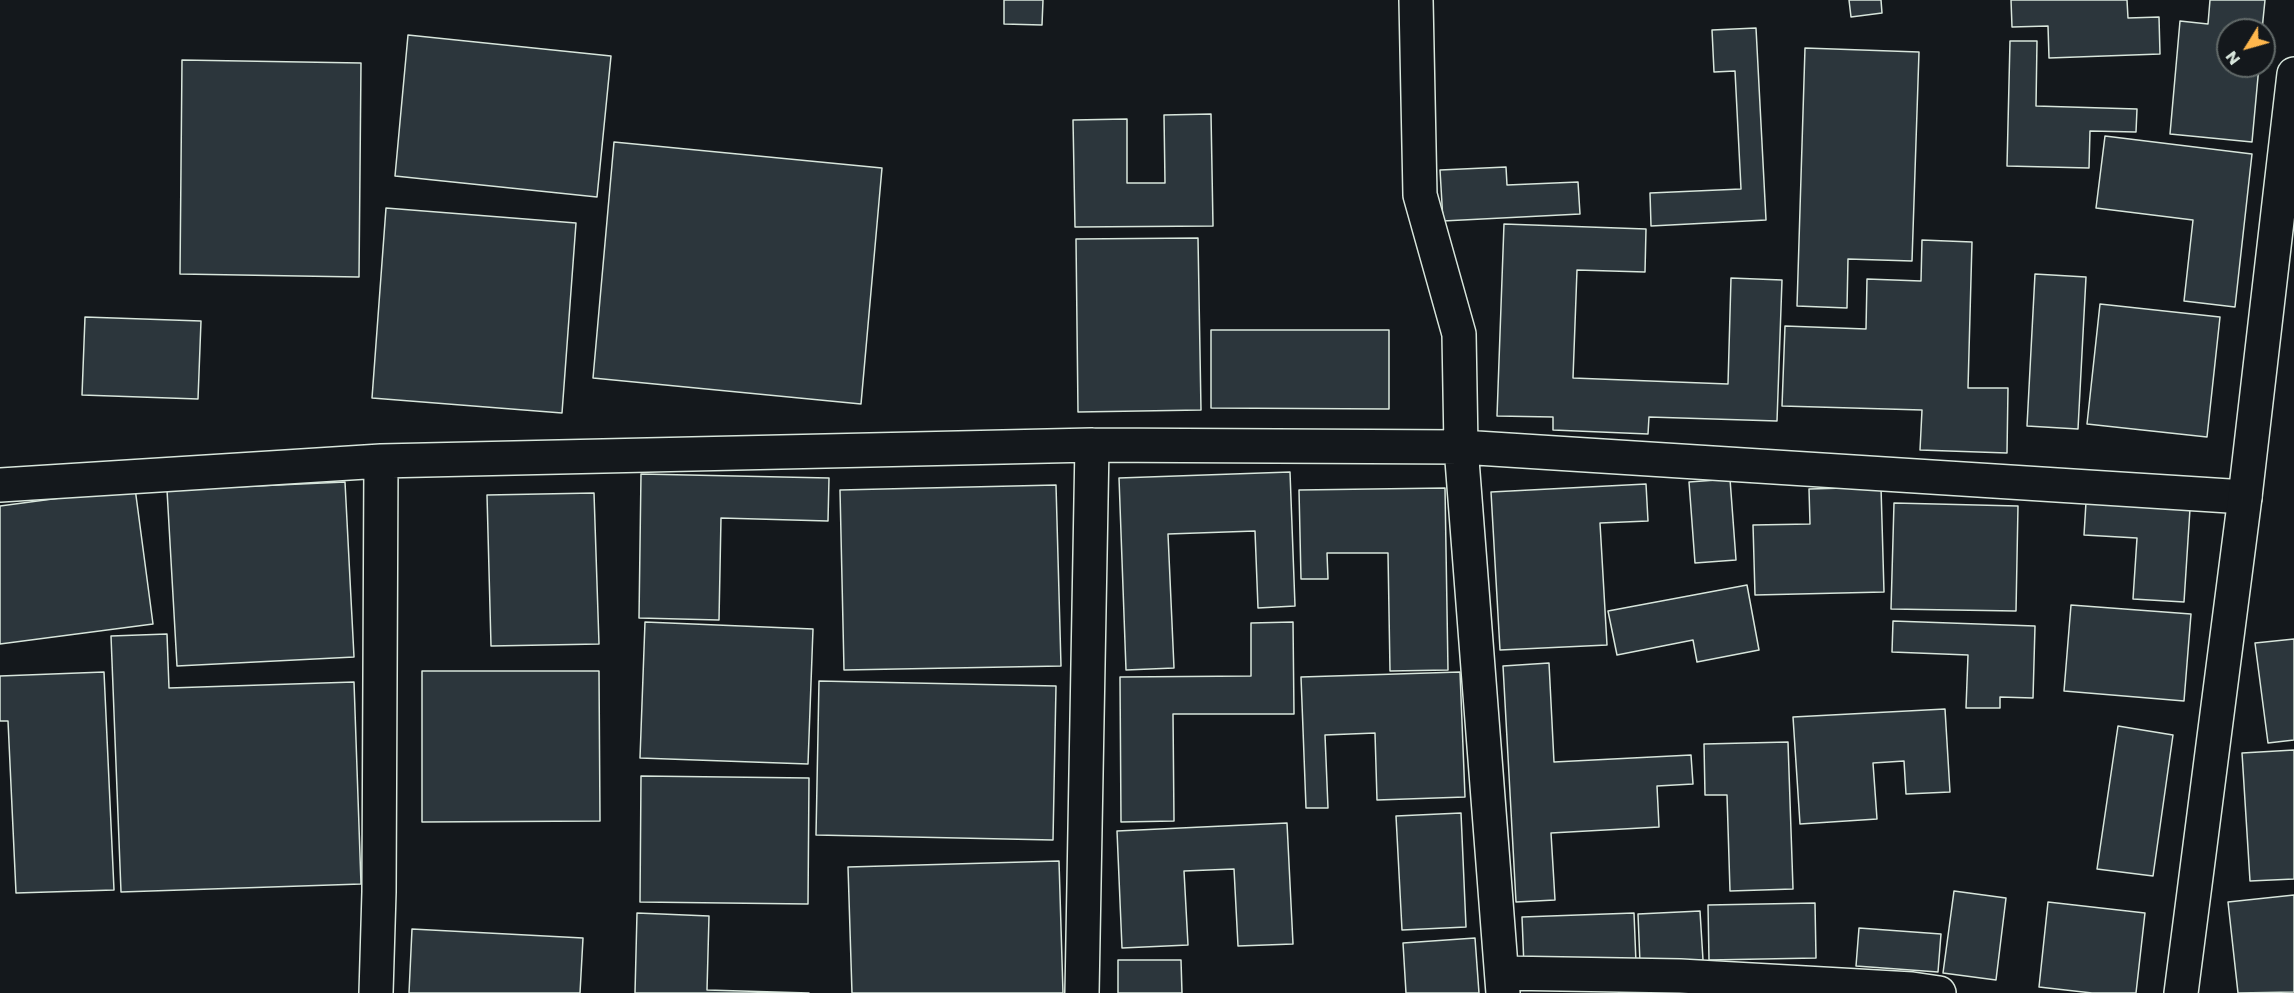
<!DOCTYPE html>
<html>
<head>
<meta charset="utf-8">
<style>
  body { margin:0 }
  #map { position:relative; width:2294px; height:993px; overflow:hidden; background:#14181c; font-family:Poppins,sans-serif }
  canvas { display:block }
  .north { position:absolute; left:2216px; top:18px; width:60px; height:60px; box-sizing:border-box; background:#14181c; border:2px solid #626a69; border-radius:50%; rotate:233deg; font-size:16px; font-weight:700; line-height:24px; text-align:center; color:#d8e6dc }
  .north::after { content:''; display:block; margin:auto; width:21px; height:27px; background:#ffb74d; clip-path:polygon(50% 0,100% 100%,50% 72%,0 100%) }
</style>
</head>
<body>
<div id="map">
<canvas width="2294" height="993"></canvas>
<div class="north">N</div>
</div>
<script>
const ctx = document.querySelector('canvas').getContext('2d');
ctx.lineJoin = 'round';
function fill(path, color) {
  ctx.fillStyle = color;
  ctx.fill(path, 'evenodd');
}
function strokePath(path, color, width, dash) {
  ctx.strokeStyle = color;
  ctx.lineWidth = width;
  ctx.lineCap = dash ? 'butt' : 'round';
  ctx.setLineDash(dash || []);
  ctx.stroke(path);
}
const building = new Path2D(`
  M 1004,0 L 1043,0 L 1042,25 L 1004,24 Z
  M 1849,0 L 1881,0 L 1882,13 L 1851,17 Z
  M 2011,0 L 2127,0 L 2128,18 L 2159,17 L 2160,54 L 2049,58 L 2048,26 L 2012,27 Z
  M 2210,0 L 2265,0 L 2262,30 L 2228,30 L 2228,66 L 2259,66 L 2252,142 L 2170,134 L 2180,21 L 2208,24 Z
  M 1756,28 L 1766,220 L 1651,226 L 1650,193 L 1741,189 L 1735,71 L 1714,72 L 1712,30 Z
  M 408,35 L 611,56 L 597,197 L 395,176 Z
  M 2010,41 L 2037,41 L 2036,106 L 2137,109 L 2136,132 L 2090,131 L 2089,168 L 2007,166 Z
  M 1805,48 L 1919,52 L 1912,261 L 1848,259 L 1847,308 L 1797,306 Z
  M 182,60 L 361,63 L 359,277 L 180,274 Z
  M 1211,114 L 1213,226 L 1075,227 L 1073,120 L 1127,119 L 1127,183 L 1165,183 L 1164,115 Z
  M 2105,136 L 2252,154 L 2235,307 L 2184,301 L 2193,220 L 2096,208 Z
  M 614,142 L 882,168 L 861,404 L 593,378 Z
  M 1506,167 L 1507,185 L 1578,182 L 1580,214 L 1443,221 L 1440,170 Z
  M 386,208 L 576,223 L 562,413 L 372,398 Z
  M 1504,224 L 1646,229 L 1645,272 L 1577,270 L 1573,378 L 1728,384 L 1731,278 L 1782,280 L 1777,421 L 1649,417 L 1648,434 L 1553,430 L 1553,417 L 1497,416 Z
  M 1198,238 L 1201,410 L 1078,412 L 1076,239 Z
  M 1922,240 L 1972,242 L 1968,388 L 2008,388 L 2007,453 L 1920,450 L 1922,410 L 1782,406 L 1785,326 L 1866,329 L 1867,279 L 1921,281 Z
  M 2035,274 L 2086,277 L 2078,429 L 2027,426 Z
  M 2100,304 L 2220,317 L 2207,437 L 2087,424 Z
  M 85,317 L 201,321 L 198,399 L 82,395 Z
  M 1211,330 L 1389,330 L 1389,409 L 1211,408 Z
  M 1290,472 L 1295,606 L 1258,608 L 1255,531 L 1168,534 L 1174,668 L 1126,670 L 1119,478 Z
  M 641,474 L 829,478 L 828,521 L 721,518 L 719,620 L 639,618 Z
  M 1730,479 L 1736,560 L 1695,563 L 1689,482 Z
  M 345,482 L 354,657 L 177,666 L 167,490 Z
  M 1646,484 L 1648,521 L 1600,523 L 1607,645 L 1500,650 L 1491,492 Z
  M 1056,485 L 1061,666 L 844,670 L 840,490 Z
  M 1881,487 L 1884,592 L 1755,595 L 1753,525 L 1810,524 L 1809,489 Z
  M 135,488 L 153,624 L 0,644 L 0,506 Z
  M 1445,488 L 1448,670 L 1390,671 L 1388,553 L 1327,553 L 1328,579 L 1301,579 L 1299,490 Z
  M 594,493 L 599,644 L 491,646 L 487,495 Z
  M 2086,502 L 2190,509 L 2184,602 L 2133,599 L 2137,538 L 2084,535 Z
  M 1894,503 L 2018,506 L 2016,611 L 1891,609 Z
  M 1747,585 L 1759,650 L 1697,662 L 1693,640 L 1617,655 L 1608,611 Z
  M 2071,605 L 2191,614 L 2184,701 L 2064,691 Z
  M 1893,621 L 2035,626 L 2033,698 L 2000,697 L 2000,708 L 1966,708 L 1968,655 L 1892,652 Z
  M 645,622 L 813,629 L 808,764 L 640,758 Z
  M 1293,622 L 1294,714 L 1173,714 L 1174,821 L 1121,822 L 1120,677 L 1251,676 L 1251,623 Z
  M 167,634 L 169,688 L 354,682 L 361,884 L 121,892 L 111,636 Z
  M 2294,639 L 2294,740 L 2268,743 L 2255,643 Z
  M 1549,663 L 1554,762 L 1691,755 L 1693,784 L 1657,786 L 1659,827 L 1551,833 L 1555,900 L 1516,902 L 1503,666 Z
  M 422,671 L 599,671 L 600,821 L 422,822 Z
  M 104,672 L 114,890 L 16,893 L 8,721 L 0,721 L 0,676 Z
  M 1460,672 L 1465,797 L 1377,800 L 1375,733 L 1325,735 L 1328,808 L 1306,808 L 1301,677 Z
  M 819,681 L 1056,686 L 1053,840 L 816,835 Z
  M 1945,709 L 1950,792 L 1906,794 L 1904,761 L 1873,763 L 1877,819 L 1800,824 L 1793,717 Z
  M 2118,726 L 2173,735 L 2153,876 L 2097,869 Z
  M 1788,742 L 1793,889 L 1730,891 L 1727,795 L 1705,795 L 1704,744 Z
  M 2294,750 L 2294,879 L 2250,881 L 2242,753 Z
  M 641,776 L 809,778 L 808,904 L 640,902 Z
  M 1461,813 L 1466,927 L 1402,930 L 1396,816 Z
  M 1287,823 L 1293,944 L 1238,946 L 1234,869 L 1184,871 L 1188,945 L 1122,948 L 1117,831 Z
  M 1059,861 L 1063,993 L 852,993 L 848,867 Z
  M 1954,891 L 2006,898 L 1996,980 L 1943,973 Z
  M 2294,895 L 2294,992 L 2238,993 L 2228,902 Z
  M 2048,902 L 2145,913 L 2136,993 L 2092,993 L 2039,987 Z
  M 1815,903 L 1816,958 L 1709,960 L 1708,905 Z
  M 1700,911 L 1703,960 L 1640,963 L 1638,914 Z
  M 637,913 L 709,916 L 707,990 L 809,993 L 635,993 Z
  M 1634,913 L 1636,963 L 1524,967 L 1522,917 Z
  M 1859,928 L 1941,934 L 1938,972 L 1856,966 Z
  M 412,929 L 583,938 L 580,993 L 409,993 Z
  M 1475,938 L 1479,993 L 1406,993 L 1403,943 Z
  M 1118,960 L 1181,960 L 1182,993 L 1118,993 Z`);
const minor = new Path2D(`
  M 1416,0 L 1420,195 L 1459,334 L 1461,447 L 1503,993
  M 0,485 L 381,461 L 1092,445 L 1461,447 L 2245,497
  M 1502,973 L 1680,976 L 1912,989 L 1939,993
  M 376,993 L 379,892 L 381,461
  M 1082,993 L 1092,445`);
const secondary = new Path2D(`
  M 2181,993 L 2245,497 L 2294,74`);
fill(building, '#2c363c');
strokePath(building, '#d8e6dc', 1.5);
strokePath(minor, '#d8e6dc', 36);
strokePath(secondary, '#d8e6dc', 36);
strokePath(minor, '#14181c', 33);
strokePath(secondary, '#14181c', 33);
</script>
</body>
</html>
